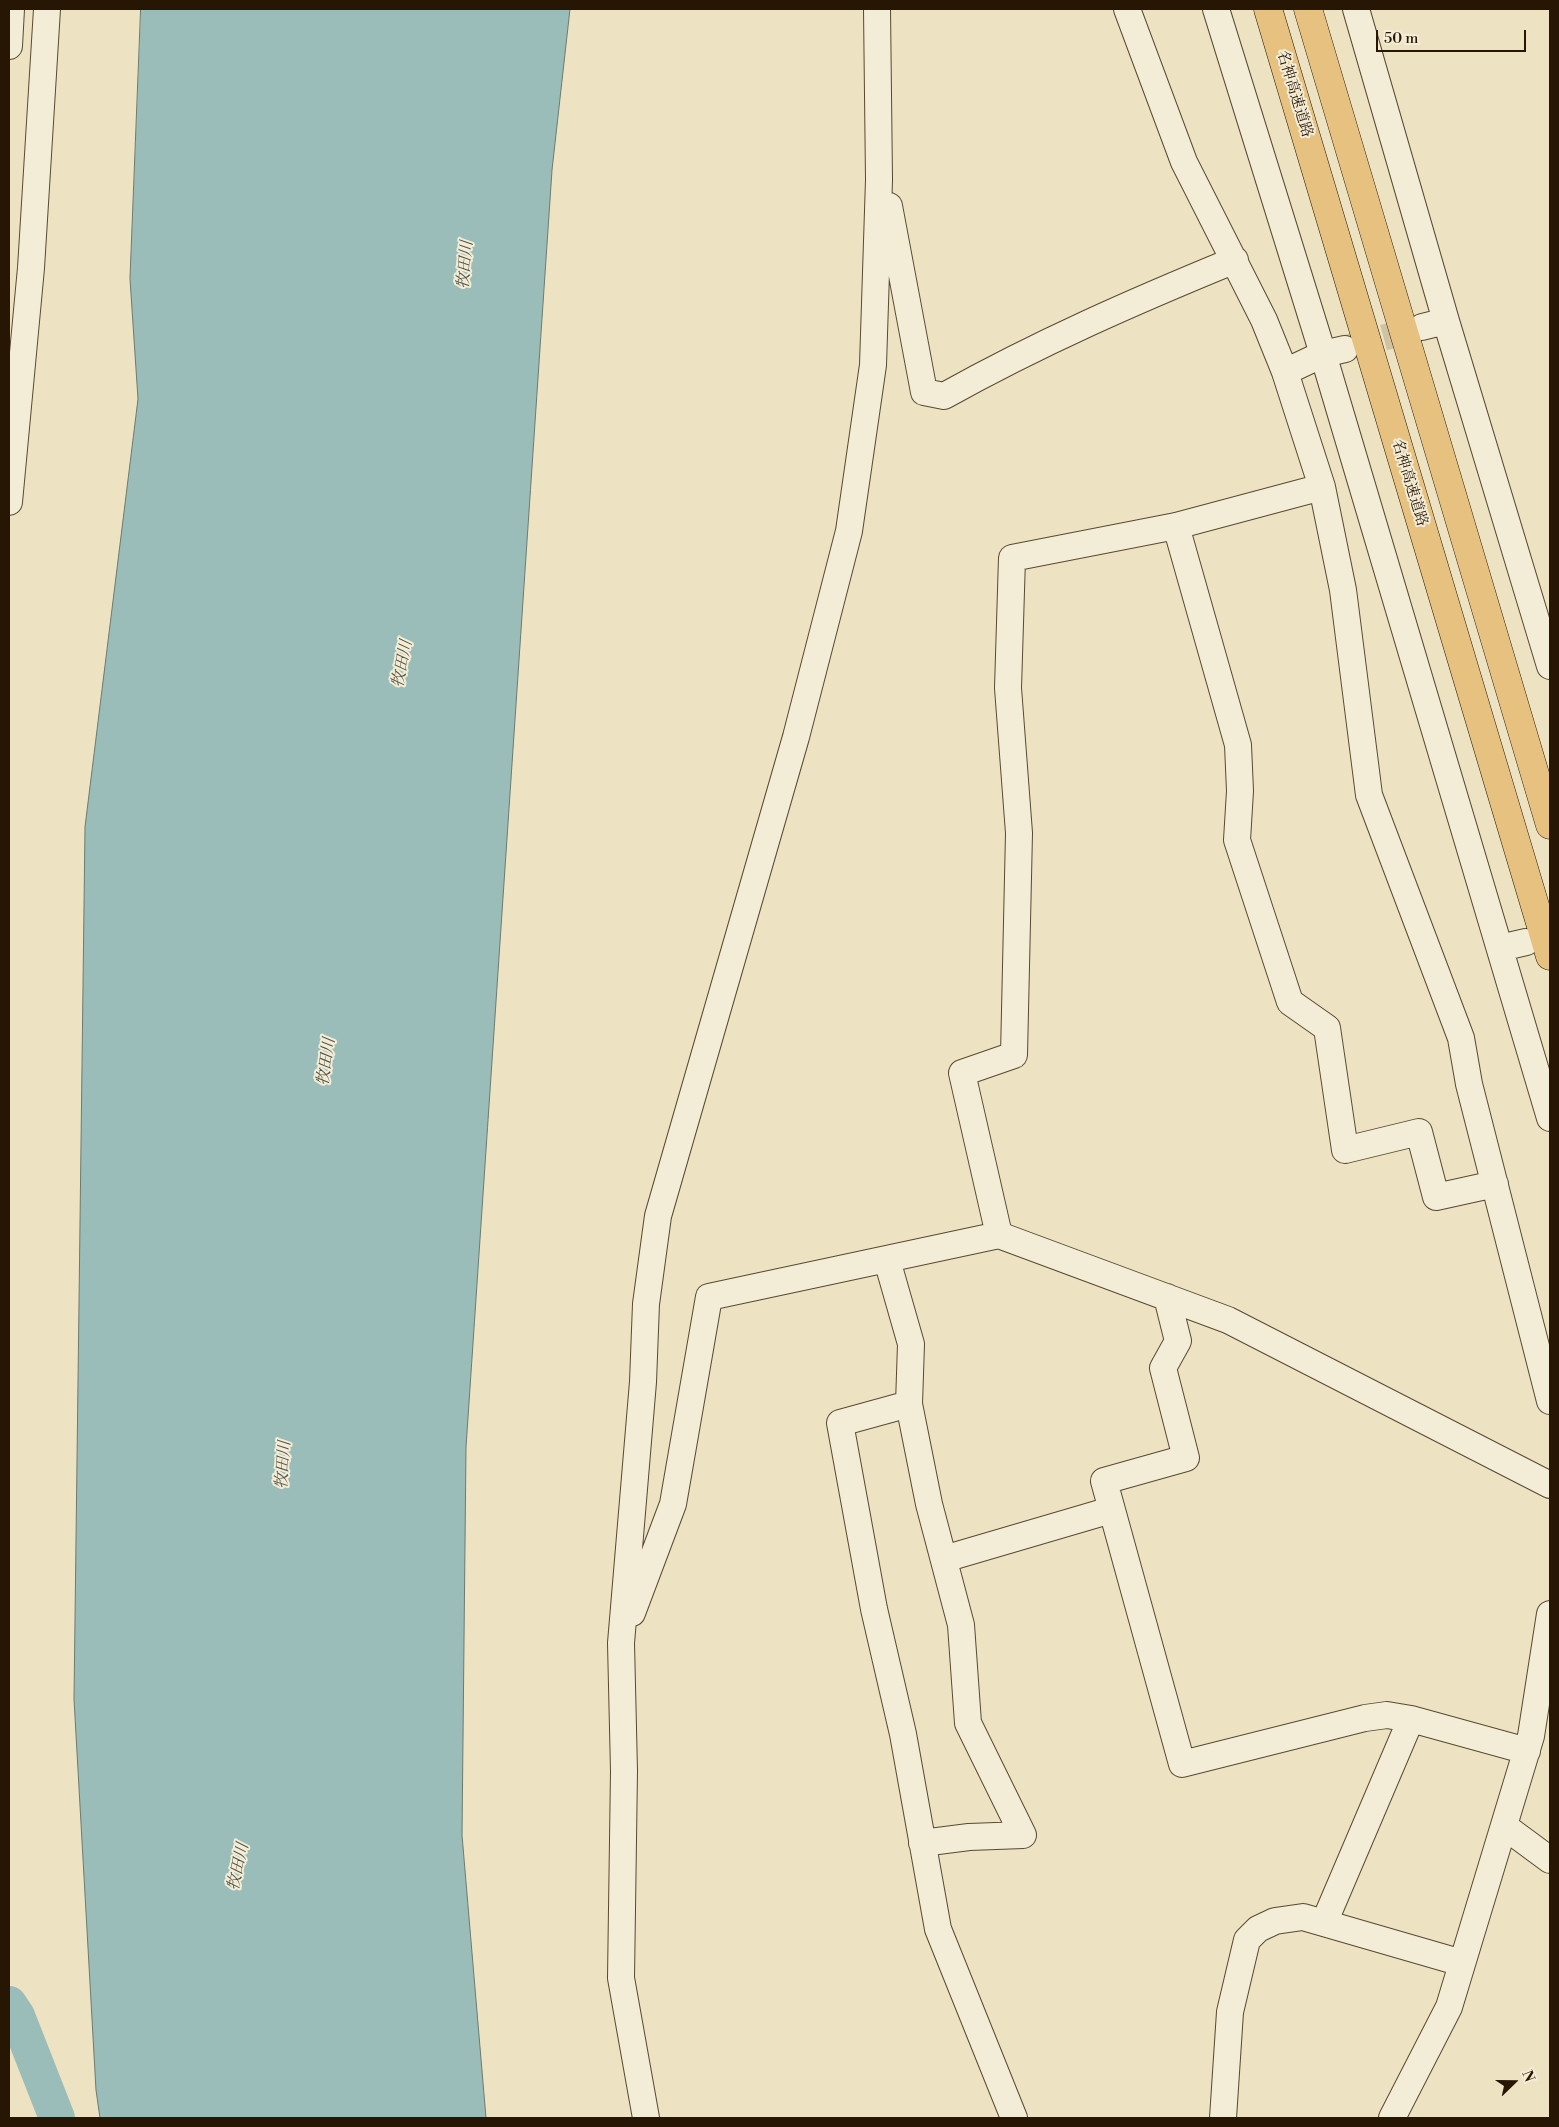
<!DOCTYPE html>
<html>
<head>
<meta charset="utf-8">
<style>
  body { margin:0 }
  #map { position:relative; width:1559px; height:2127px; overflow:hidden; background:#ede2c1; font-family:"Libre Bodoni",serif }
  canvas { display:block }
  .frame { position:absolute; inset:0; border:10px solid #261603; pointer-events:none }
  .north { position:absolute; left:1489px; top:2057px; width:50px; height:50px; -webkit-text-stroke:4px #f3ecd7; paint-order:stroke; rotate:68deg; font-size:14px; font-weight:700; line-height:20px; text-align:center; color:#261603 }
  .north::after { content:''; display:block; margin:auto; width:18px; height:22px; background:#261603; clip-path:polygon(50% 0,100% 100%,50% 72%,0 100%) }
  .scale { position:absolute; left:1376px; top:30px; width:150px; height:22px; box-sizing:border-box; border:2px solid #261603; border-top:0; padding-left:6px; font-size:15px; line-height:18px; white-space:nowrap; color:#261603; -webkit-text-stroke:4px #f3ecd7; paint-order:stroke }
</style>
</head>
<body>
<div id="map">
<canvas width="1559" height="2127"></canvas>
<div class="frame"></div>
<div class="north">N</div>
<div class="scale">50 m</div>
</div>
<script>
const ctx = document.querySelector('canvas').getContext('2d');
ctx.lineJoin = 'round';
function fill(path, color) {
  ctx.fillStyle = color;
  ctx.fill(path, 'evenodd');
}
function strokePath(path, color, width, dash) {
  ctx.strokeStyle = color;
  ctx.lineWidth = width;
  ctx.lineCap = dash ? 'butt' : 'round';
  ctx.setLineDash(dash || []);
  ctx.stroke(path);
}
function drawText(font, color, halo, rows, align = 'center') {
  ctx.font = font + ' "Libre Bodoni","Noto Serif JP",serif';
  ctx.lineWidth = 4;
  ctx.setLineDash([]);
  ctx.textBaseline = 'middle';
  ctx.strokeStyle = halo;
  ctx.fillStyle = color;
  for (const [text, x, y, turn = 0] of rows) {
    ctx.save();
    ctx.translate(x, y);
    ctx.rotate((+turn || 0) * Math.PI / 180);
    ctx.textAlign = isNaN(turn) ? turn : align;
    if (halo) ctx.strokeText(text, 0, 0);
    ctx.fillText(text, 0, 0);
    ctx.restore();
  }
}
const water = new Path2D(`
  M 141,9 L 570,9 L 552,170 L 466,1447 L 462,1835 L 486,2118 L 100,2118 L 96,2090 L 74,1699 L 85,827 L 138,399 L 130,279 Z`);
const river = new Path2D(`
  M 9,2004 L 17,2016 L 57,2118`);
const minorTunnel = new Path2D(`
  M 1346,348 L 1422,327`);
const minor = new Path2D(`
  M 1127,9 L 1184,162 L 1264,320 L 1285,372 L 1322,487 L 1343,590 L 1369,795 L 1461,1038 L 1469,1084 L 1550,1401
  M 1216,9 L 1323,354 L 1550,1118
  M 1356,9 L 1446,321 L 1550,666
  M 9,46 L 11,9
  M 889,206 L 924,392 L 944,396 C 1039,343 1135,301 1235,260
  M 1422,327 L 1446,321
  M 1285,372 L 1323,354 L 1345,349
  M 9,502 L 31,268 L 47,9
  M 1176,526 L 1238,745 L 1240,791 L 1237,840 L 1290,1002 L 1327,1028 L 1345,1150 L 1419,1132 L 1436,1197 L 1495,1184
  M 1500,948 L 1526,942
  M 999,1235 L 962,1073 L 1014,1055 L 1019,833 L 1008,688 L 1012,558 L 1176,526 L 1322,487
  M 887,1260 L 911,1344 L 909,1404 L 929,1504 L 961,1625 L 968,1723 L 1023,1835 L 969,1837 L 922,1843
  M 1167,1297 L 1178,1341 L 1163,1368 L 1186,1458 L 1104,1481 L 1182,1764 L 1365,1718 L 1387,1715 L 1411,1719 L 1527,1751
  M 909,1404 L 840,1423 L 874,1609 L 903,1734 L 938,1929 L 1014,2118
  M 944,1559 L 1111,1510
  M 632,1613 L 673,1504 L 709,1297 L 999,1235 L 1228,1320 L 1550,1485
  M 1504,1826 L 1550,1860
  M 1324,1923 L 1411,1719
  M 646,2118 L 621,1978 L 624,1771 L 621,1643 L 643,1382 L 646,1304 L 658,1216 L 796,737 L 849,531 L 873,365 L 879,180 L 877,9
  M 1223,2118 L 1230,2012 L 1247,1940 L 1258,1929 L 1275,1921 L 1303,1917 L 1462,1963
  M 1392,2118 L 1449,2007 L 1531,1736 L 1550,1614`);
const highway = new Path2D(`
  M 1268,9 L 1550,956
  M 1308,9 L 1550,825`);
const streetNames = [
  ["名神高速道路",1294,94,73],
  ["名神高速道路",1409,483,73]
];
const waterNames = [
  ["牧田川",466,265,-85],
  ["牧田川",403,664,-79],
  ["牧田川",327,1062,-82],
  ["牧田川",284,1465,-86],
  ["牧田川",239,1867,-78]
];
fill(water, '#9abdb9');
strokePath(water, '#6c7a70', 1);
strokePath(river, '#9abdb9', 36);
strokePath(minorTunnel, '#cfc3a4', 26, [26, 13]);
strokePath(minor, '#584932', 28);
strokePath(highway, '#261603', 29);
strokePath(minor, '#f3ecd7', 26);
strokePath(highway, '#e6c180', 28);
drawText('15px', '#261603', '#f3ecd7', streetNames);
drawText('italic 16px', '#4f5043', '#f3ecd7', waterNames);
</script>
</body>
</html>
